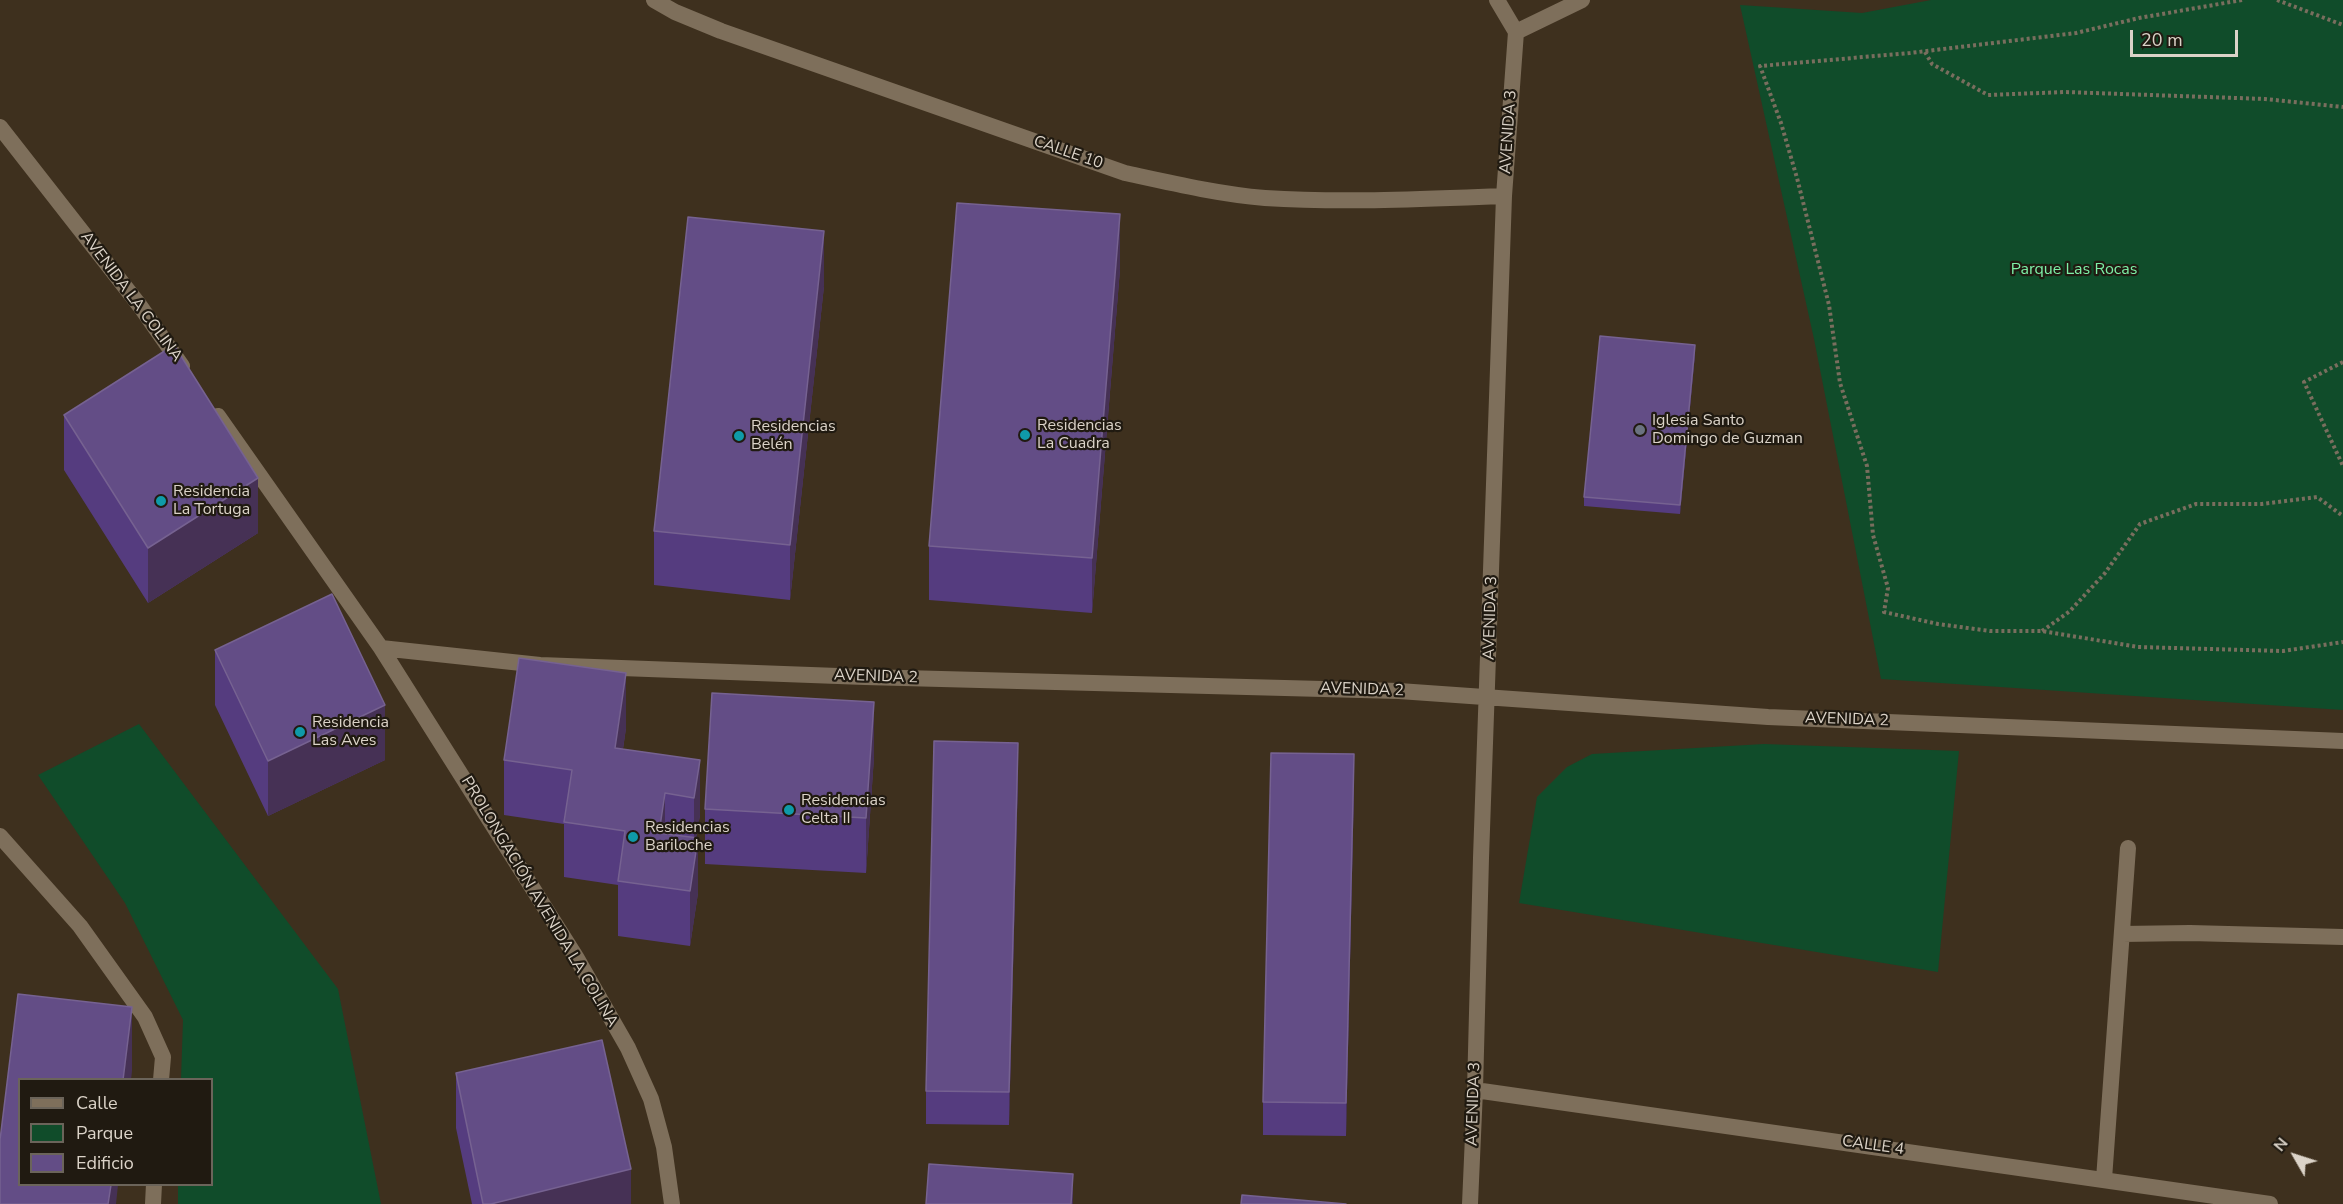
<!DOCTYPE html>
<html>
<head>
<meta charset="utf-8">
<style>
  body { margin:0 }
  #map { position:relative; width:2343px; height:1204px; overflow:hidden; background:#3e301e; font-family:"Nunito Sans",sans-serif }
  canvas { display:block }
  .legend { position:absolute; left:18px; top:1078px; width:195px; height:108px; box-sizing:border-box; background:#201a11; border:2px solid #6b645a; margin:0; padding:8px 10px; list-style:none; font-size:18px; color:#dbd3c8 }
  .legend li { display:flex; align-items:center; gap:12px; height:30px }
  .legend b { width:30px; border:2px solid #6b645a }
  .north { position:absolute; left:2265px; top:1126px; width:60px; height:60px; -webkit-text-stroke:4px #201a11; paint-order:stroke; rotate:309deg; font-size:16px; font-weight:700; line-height:24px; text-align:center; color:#dbd3c8 }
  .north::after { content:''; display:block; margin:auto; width:21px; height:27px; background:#dbd3c8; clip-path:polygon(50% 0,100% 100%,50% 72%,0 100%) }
  .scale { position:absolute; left:2130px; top:30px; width:108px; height:27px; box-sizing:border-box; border:3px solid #dbd3c8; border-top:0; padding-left:8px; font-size:18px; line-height:21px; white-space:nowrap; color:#dbd3c8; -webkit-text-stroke:4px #201a11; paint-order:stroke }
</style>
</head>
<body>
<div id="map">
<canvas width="2343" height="1204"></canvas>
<ul class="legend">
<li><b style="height:8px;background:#7e6f5b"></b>Calle</li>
<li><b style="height:16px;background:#104c2a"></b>Parque</li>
<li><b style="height:16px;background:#634d86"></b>Edificio</li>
</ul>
<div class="north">N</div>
<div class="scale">20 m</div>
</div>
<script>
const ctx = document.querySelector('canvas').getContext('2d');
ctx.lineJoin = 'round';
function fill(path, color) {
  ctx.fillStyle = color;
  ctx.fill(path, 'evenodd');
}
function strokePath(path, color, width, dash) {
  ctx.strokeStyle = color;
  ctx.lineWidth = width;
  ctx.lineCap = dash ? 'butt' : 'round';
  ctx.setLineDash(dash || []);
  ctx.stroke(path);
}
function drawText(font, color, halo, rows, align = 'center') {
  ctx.font = font + ' "Nunito Sans",sans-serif';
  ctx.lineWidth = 4.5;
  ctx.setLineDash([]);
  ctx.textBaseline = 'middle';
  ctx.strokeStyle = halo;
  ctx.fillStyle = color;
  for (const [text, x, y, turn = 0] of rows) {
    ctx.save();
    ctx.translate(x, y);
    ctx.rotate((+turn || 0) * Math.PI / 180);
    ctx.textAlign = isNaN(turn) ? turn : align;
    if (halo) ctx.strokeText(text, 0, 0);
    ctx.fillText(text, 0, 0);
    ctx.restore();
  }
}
const green = new Path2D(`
  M 1931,0 L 2343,0 L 2343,710 L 1881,679 L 1814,339 L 1740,5 L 1862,13 Z
  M 139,724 L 338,989 L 381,1204 L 178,1204 L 178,1185 L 212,1184 L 212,1080 L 181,1079 L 183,1020 L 125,903 L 38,775 Z
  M 1764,744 L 1959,751 L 1938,972 L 1519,903 L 1537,797 L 1567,767 L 1592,754 Z`);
const path = new Path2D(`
  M 2242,0 L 2139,18 L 2076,33 L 1910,53 L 1760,66 L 1781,123 L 1797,178 L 1829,305 L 1840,383 L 1867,466 L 1873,535 L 1888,588 L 1884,612 L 1938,624 L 1990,631 L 2042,631 L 2138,647 L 2283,651 L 2343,642
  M 2277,0 L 2343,25
  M 1925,52 L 1932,64 L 1988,95 L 2065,92 L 2265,99 L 2343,107
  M 2343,362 L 2304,382 L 2343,466
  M 2042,631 L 2070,611 L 2105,573 L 2140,524 L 2196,504 L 2262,504 L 2317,497 L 2343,516`);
const minor = new Path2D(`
  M 654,0 L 675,12 L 721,31 L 1125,173 C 1171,183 1218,194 1265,198 C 1343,203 1426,199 1504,196
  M 1497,0 L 1516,32
  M 1516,32 L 1582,0
  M 0,127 L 140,306 L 182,366
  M 218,416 L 381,648 L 576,957 L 628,1048 L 651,1099 L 664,1147 L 672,1204
  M 381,648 L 540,665 L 865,677 L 1399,691 L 1768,717 L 2343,741
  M 0,836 L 80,926 L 145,1017 L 163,1057 L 161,1080
  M 2122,934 L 2190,933 L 2343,937
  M 1475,1090 L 2270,1204
  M 2104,1179 L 2128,848
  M 153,1204 L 154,1184
  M 1470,1204 L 1475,1090 L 1481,858 L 1504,196 L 1516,32`);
const wall = new Path2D(`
  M 1120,269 L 1092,613 L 929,600 L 929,546 Z
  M 824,286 L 790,600 L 654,585 L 654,531 Z
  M 1695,354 L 1680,514 L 1584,506 L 1584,497 Z
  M 64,415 L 258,533 L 148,603 L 64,470 Z
  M 215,650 L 385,760 L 268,816 L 215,705 Z
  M 626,728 L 623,749 L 700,760 L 700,815 L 696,838 L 698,893 L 690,946 L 618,936 L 618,885 L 564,877 L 564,824 L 504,815 L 504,760 Z
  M 874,757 L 866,873 L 705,864 L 705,809 Z
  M 1018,776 L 1009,1125 L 926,1124 L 926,1091 Z
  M 1354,787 L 1346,1136 L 1263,1135 L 1263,1102 Z
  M 456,1073 L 631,1204 L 472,1204 L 456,1128 Z`);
const shadedWall = new Path2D(`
  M 1120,214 L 1120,269 L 1092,613 L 1092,558 Z
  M 824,231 L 824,286 L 790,600 L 790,545 Z
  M 1695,345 L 1695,354 L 1680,514 L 1680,505 Z
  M 258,478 L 258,533 L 148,603 L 148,548 Z
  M 626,673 L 626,728 L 615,803 L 615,748 Z
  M 874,702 L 874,757 L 866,873 L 866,818 Z
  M 385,705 L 385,760 L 268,816 L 268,761 Z
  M 1018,743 L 1018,776 L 1009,1125 L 1009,1092 Z
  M 1354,754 L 1354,787 L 1346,1136 L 1346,1103 Z
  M 700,760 L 700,815 L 694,853 L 694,798 Z
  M 665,793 L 665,848 L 659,888 L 659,833 Z
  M 698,838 L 698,893 L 690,946 L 690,891 Z
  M 132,1007 L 132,1071 L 131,1080 L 123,1080 Z
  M 631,1169 L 631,1204 L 491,1204 Z
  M 1073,1174 L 1073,1204 L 1071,1204 Z
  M 111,1185 L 118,1185 L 116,1204 L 108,1204 Z`);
const building = new Path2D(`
  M 957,203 L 1120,214 L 1092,558 L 929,546 Z
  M 688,217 L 824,231 L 790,545 L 654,531 Z
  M 1600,336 L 1695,345 L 1680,505 L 1584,497 Z
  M 174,345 L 258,478 L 148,548 L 64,415 Z
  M 332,594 L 385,705 L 268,761 L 215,650 Z
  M 519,658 L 626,673 L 615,748 L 700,760 L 694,798 L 665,793 L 659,833 L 698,838 L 690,891 L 618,881 L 625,831 L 564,822 L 572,770 L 504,760 Z
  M 712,693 L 874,702 L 866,818 L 705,809 Z
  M 934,741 L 1018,743 L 1009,1092 L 926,1091 Z
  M 1271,753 L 1354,754 L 1346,1103 L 1263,1102 Z
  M 18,994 L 132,1007 L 123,1080 L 20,1080 L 20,1185 L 111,1185 L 108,1204 L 0,1204 L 0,1140 Z
  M 602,1040 L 631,1169 L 491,1204 L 483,1204 L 456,1073 Z
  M 929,1164 L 1073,1174 L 1071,1204 L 926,1204 Z
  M 1242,1195 L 1346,1204 L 1241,1204 Z`);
const markers = [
  [1640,430,6,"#6b7280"],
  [1025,435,6,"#0f9aa8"],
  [739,436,6,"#0f9aa8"],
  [161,501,6,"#0f9aa8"],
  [300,732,6,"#0f9aa8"],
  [789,810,6,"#0f9aa8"],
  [633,837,6,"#0f9aa8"]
];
const streetNames = [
  ["AVENIDA 3",1509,132,-86],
  ["CALLE 10",1068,153,19],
  ["AVENIDA LA COLINA",131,297,53],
  ["AVENIDA 3",1491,618,-88],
  ["AVENIDA 2",876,677,2],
  ["AVENIDA 2",1362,690,2],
  ["AVENIDA 2",1847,720,2],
  ["PROLONGACIÓN AVENIDA LA COLINA",539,902,59],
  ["AVENIDA 3",1474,1104,-88],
  ["CALLE 4",1873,1146,8]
];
const parkNames = [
  ["Parque Las Rocas",2074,270]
];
const poiNames = [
  ["Iglesia Santo",1652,421],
  ["Domingo de Guzman",1652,439],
  ["Residencias",1037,426],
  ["La Cuadra",1037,444],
  ["Residencias",751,427],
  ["Belén",751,445],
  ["Residencia",173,492],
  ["La Tortuga",173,510],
  ["Residencia",312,723],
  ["Las Aves",312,741],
  ["Residencias",801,801],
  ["Celta II",801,819],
  ["Residencias",645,828],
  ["Bariloche",645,846]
];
fill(green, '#104c2a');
strokePath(path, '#796e5e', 4, [3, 3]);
strokePath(minor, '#7e6f5b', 16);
fill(wall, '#553c7f');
fill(shadedWall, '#463155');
fill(building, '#634d86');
strokePath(building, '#766291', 1.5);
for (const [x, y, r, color] of markers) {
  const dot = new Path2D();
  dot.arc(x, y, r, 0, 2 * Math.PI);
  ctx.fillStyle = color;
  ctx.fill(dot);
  strokePath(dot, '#201a11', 2);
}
drawText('16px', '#dbd3c8', '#201a11', streetNames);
drawText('16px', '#7ef0a7', '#201a11', parkNames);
drawText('16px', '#dbd3c8', '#201a11', poiNames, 'left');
</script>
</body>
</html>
